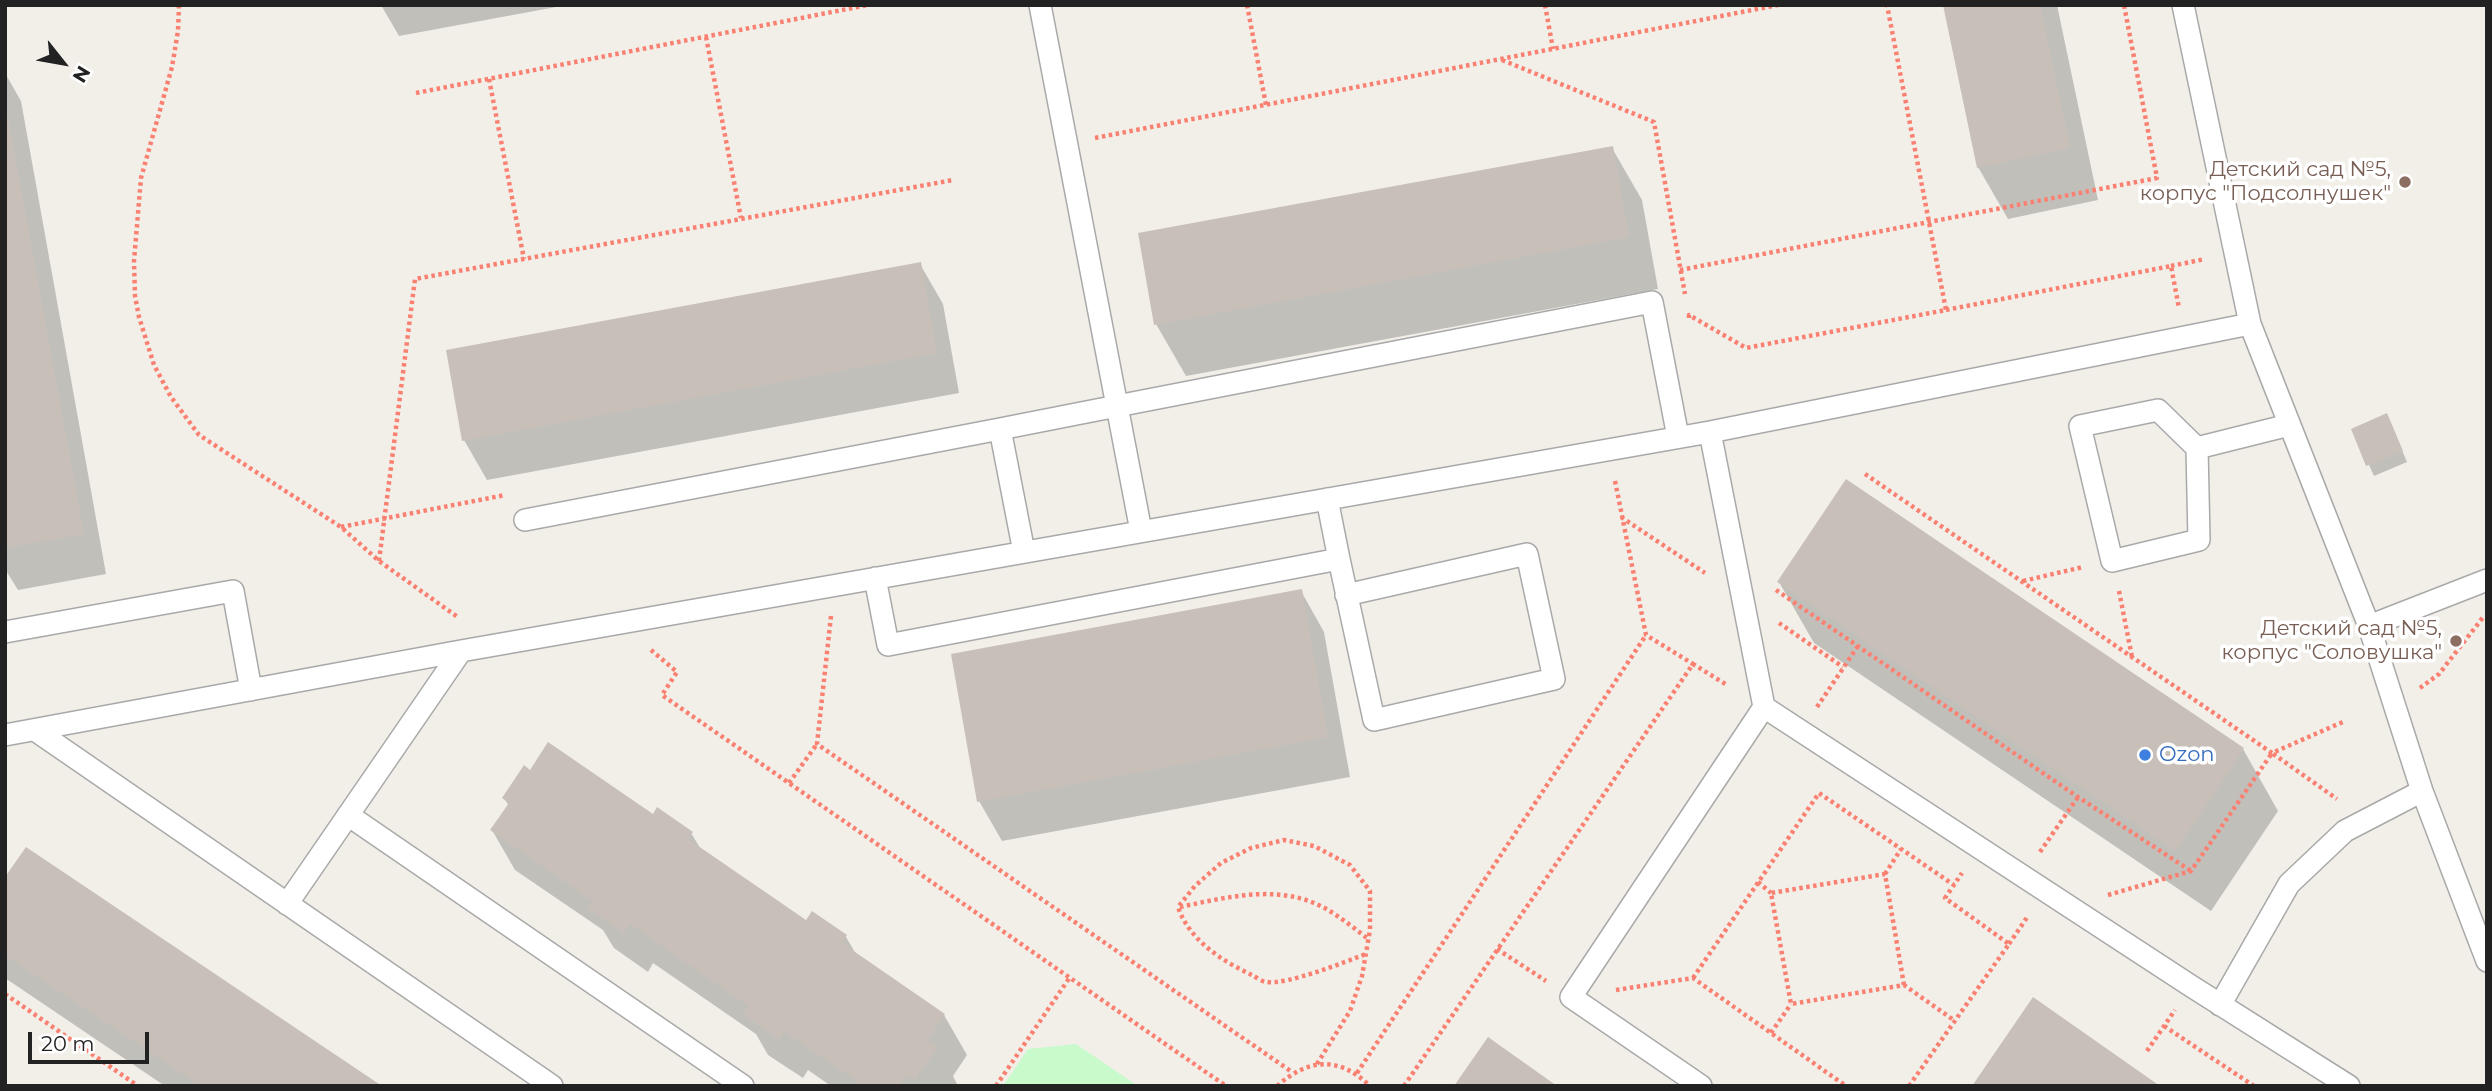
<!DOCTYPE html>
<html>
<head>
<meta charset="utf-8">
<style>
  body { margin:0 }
  #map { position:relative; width:2492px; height:1091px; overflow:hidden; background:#f2efe9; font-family:Montserrat,sans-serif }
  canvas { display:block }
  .frame { position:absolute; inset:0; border:7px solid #222; pointer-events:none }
  .north { position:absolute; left:28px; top:28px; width:70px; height:70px; -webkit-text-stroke:5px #fff; paint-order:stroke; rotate:121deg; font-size:19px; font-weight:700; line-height:28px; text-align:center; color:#222 }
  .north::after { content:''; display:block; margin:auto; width:24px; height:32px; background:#222; clip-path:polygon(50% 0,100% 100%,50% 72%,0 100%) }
  .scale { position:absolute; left:28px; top:1032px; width:121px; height:32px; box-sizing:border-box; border:4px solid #222; border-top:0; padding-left:9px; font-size:21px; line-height:24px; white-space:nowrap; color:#222; -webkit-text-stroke:5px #fff; paint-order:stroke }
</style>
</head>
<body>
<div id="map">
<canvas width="2492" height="1091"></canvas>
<div class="frame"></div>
<div class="north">N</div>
<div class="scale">20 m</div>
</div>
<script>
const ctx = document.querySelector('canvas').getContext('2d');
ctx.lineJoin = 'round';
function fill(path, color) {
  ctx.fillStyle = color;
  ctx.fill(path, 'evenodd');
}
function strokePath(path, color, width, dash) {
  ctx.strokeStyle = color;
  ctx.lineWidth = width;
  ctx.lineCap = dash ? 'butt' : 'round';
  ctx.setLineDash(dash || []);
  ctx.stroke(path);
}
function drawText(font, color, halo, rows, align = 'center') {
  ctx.font = font + ' Montserrat,sans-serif';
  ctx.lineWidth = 7;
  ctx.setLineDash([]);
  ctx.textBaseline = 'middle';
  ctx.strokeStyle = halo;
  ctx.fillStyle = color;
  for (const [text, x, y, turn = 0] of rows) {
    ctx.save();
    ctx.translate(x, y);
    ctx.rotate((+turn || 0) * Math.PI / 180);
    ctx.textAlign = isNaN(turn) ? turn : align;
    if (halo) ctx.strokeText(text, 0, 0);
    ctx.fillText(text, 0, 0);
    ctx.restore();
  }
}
const park = new Path2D(`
  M 1076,1044 L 1138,1086 L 1003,1086 L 1028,1049 Z`);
const shadow = new Path2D(`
  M 381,5 L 567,5 L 399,36 Z
  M 1944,5 L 2057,5 L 2098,200 L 2008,219 L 1978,167 Z
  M 5,73 L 21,101 L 106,574 L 18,590 L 5,569 Z
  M 1612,148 L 1642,200 L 1658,289 L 1186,376 L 1156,324 Z
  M 920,264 L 943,304 L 959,393 L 487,480 L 464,440 Z
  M 2392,426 L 2407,462 L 2374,476 L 2353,430 Z
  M 1779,582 L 2243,749 L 2278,811 L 2211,911 L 1814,643 Z
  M 1301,591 L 1324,632 L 1350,777 L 1002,841 L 979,801 Z
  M 530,772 L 653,816 L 691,833 L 702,851 L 806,923 L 846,937 L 856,954 L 944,1015 L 967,1055 L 953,1076 L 958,1086 L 831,1086 L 808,1070 L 803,1078 L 768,1055 L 756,1034 L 653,963 L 648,972 L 614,948 L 603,930 L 515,870 L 492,830 L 509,806 L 504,798 Z
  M 5,880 L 379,1086 L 165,1086 L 5,978 Z`);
const building = new Path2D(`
  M 1943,5 L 2040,5 L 2070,148 L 1977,168 Z
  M 5,102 L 84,534 L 5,548 Z
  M 1613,146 L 1629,237 L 1154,325 L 1138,233 Z
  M 921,262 L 937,353 L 462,441 L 446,350 Z
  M 2387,413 L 2403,451 L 2366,466 L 2351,429 Z
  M 1846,479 L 2244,748 L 2175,851 L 1777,582 Z
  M 1302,589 L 1328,737 L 977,802 L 951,654 Z
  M 548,742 L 653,814 L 657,807 L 693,832 L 688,839 L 806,920 L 812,911 L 847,935 L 842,943 L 945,1014 L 927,1040 L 938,1047 L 915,1080 L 907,1074 L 898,1086 L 864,1086 L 784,1031 L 779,1039 L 743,1014 L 749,1006 L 630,924 L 624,933 L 588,908 L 593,901 L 490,830 L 509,803 L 502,798 L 524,765 L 530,770 Z
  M 26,847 L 382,1086 L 200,1086 L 5,955 L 5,877 Z
  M 2033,997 L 2160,1086 L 1972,1086 Z
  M 1488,1037 L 1557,1086 L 1454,1086 Z`);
const path = new Path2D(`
  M 179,5 L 178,31 L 172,67 L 141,178 L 134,261 L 135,296 L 139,317 L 154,365 L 171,397 L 199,435 L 341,527 L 379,561 L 459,618
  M 1247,5 L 1266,105
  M 1545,5 L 1553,49
  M 706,37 L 741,218
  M 1502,60 L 1654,122 L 1685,294
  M 489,79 L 524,259
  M 416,93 L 868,5
  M 1095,138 L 1778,5
  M 2171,266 L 2205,259
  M 1680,270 L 2157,178 L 2124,5
  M 1946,310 L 2171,266 L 2179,308
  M 1689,318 L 1689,315 L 1746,348 L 1946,310 L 1887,5
  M 1865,474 L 2272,753 L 2345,721
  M 1615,481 L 1646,635 L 1693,664
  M 1621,517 L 1705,573
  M 341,527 L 505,495
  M 379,561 L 415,279 L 953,180
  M 2023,581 L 2083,567
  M 1776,590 L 2078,797 L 2191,871
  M 2119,591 L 2132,657
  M 831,616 L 817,744 L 1292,1072
  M 1779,623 L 1843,667
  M 651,650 L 677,672 L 662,695 L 1226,1086
  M 2420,688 L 2439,674 L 2484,616
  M 1817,707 L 1858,646
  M 789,783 L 817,744
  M 2040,852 L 2078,797
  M 1885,874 L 1901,849
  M 1758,882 L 1771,893
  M 2108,895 L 2191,871 L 2272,753 L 2337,799
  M 1180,907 C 1232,896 1286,882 1333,913 C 1345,921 1357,930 1368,939
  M 2009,944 L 2028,916
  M 1497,949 L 1546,981
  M 1693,978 L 1819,793 L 1954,885
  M 1904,985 L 1885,874 L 1771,893 L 1791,1004 L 1904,985 L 1955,1021
  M 1616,990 L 1693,978 L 1846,1086
  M 5,994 L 138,1086
  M 2164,1026 L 2254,1086
  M 1771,1033 L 1791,1004
  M 2147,1051 L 2175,1010
  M 1317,1064 L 1350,1011 L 1362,976 L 1370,930 L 1370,891 L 1350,865 L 1314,846 L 1284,840 L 1251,848 L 1221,863 L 1195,886 L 1178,907 C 1189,940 1222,961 1252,975 C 1256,977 1262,982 1267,982 C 1287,985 1345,962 1366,954
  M 1357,1073 L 1646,635
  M 996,1086 L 1070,977
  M 1277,1086 C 1309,1058 1339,1056 1370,1086
  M 1404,1086 L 1693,664 L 1727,685
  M 1909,1086 L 2009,944 L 1945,898 L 1962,873`);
const service = new Path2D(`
  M 2183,5 L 2250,324 L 2369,626 L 2422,791 L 2487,961
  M 1000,429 L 1117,406 L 1040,5
  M 1710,432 L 2250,324
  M 2197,448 L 2199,540 L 2112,561 L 2080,426 L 2158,410 L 2197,448 L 2289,425
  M 525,520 L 1000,429 L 1024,552
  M 1141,531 L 1117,406 L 1652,302 L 1678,437
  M 1339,559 L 1374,720 L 1554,679 L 1527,554 L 1346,595
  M 875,578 L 888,645 L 1339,559 L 1327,499
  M 2369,626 L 2487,580
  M 5,632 L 233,591 L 251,690
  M 461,651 L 1710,432 L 1764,707
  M 35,730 L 552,1086
  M 5,735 L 461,651 L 287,904
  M 348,815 L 743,1086
  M 2220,1005 L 2289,884 L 2345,831 L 2422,791
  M 1701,1086 L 1571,997 L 1764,707 L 2191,986 L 2349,1086`);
const markers = [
  [2405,182,7,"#8d6e63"],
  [2456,641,7,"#8d6e63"],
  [2145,755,7,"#3f7fe0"]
];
const educationNames = [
  ["Детский сад №5,",2391,170],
  ["корпус \"Подсолнушек\"",2391,194],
  ["Детский сад №5,",2442,629],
  ["корпус \"Соловушка\"",2442,653]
];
const shopNames = [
  ["Ozon",2159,755]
];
fill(park, '#c8facc');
fill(shadow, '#0003');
fill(building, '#c7bfb8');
strokePath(service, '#a9a9a9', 24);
strokePath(path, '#fa8072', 4.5, [3.5, 3.5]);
strokePath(service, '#fff', 21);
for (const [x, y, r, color] of markers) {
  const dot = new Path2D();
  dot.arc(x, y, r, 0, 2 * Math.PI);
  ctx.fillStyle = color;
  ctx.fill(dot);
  strokePath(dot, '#fff', 2.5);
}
drawText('21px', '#785e54', '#fff', educationNames, 'right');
drawText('21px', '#366cbe', '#fff', shopNames, 'left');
</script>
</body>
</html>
